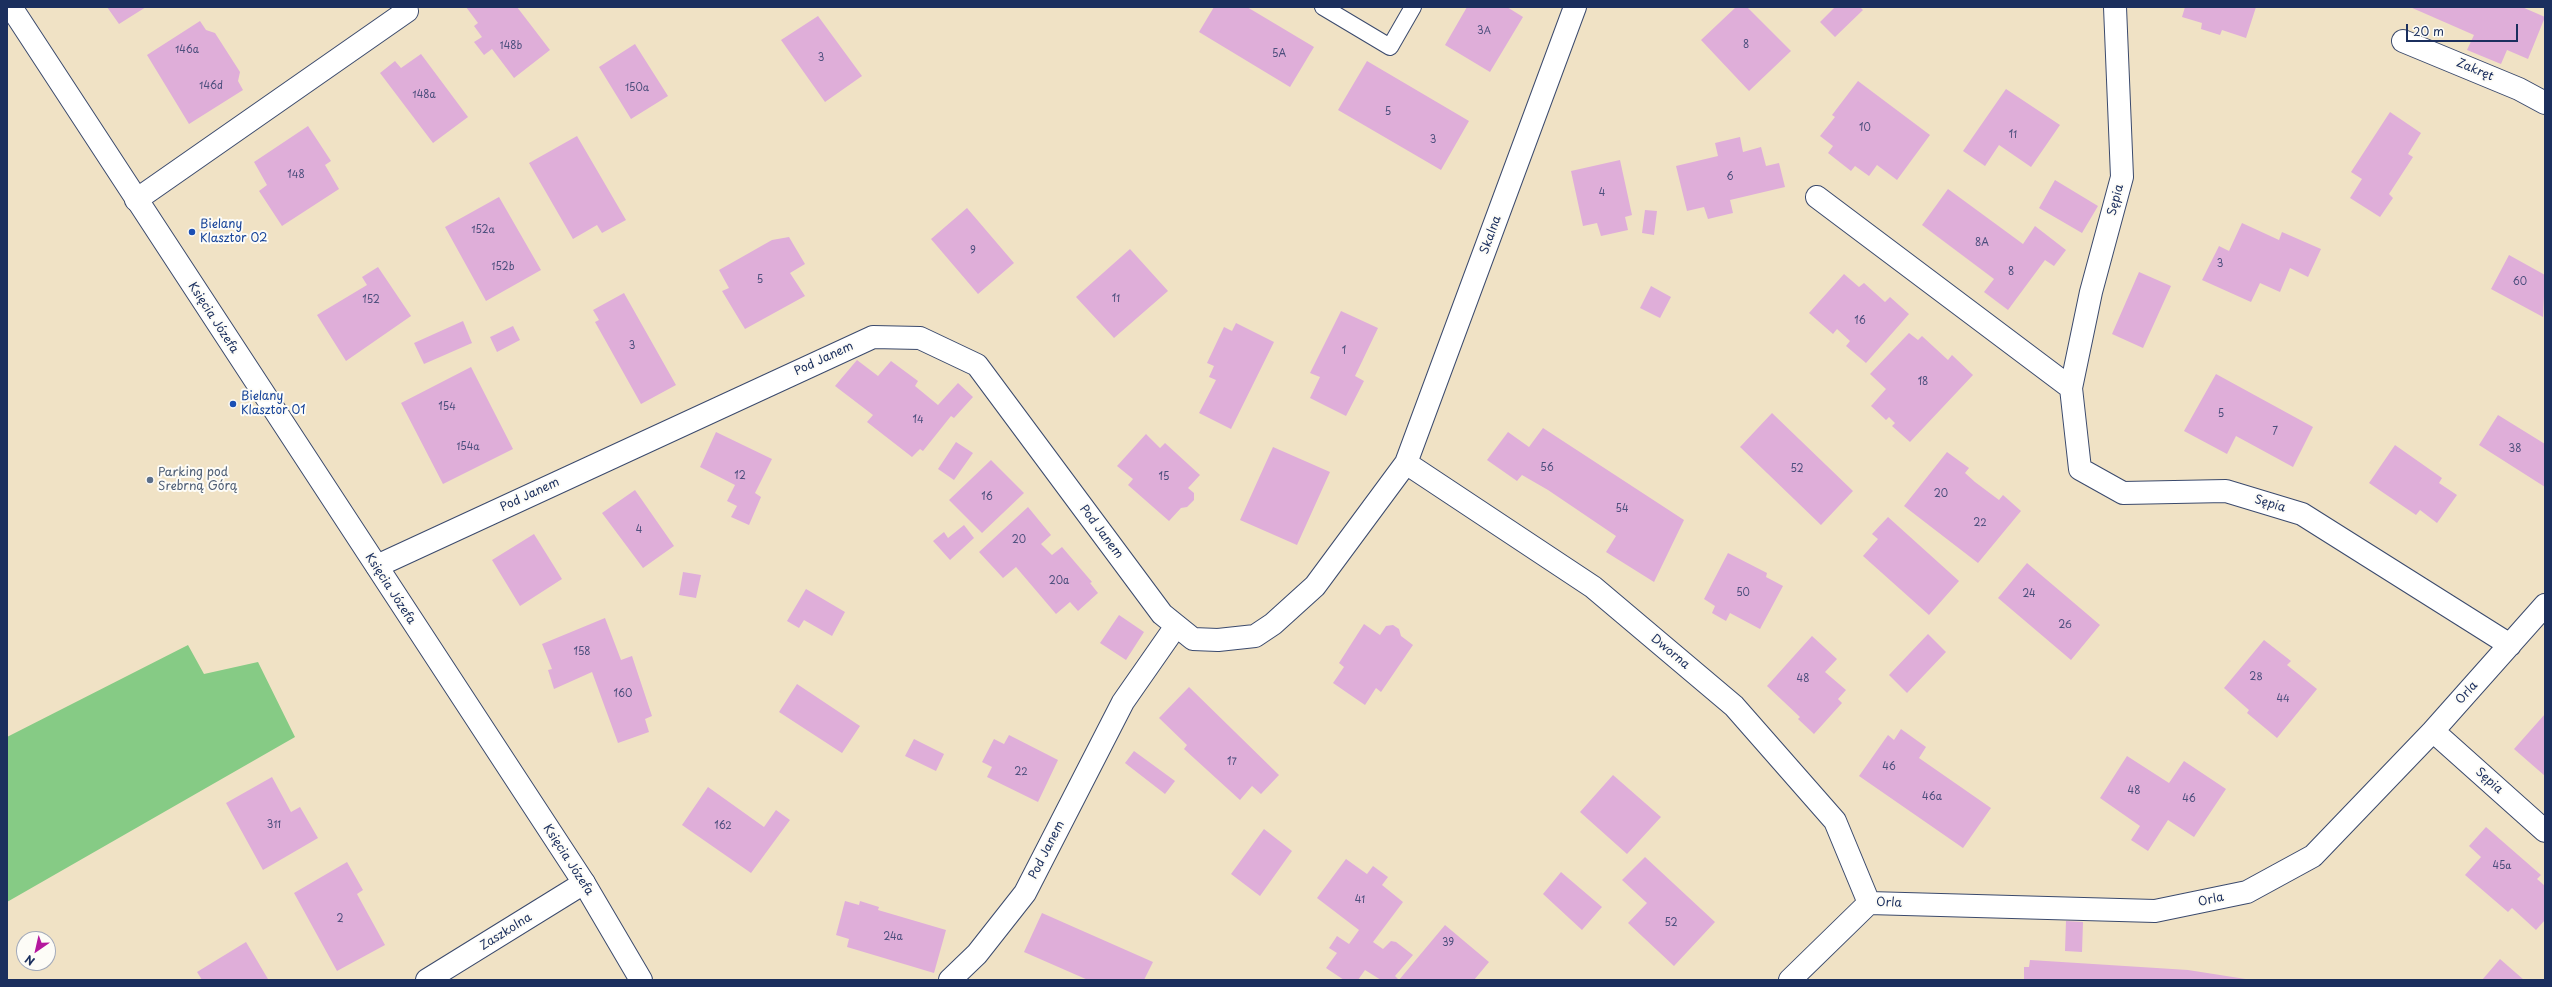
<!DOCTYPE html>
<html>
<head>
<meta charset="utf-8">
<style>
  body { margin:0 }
  #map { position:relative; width:2552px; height:987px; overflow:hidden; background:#f0e2c5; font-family:"Playpen Sans",sans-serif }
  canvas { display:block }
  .frame { position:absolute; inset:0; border:8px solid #1b2f5e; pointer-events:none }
  .north { position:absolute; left:16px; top:931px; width:40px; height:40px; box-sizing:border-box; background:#fdfcf7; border:1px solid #a3aaba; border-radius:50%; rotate:214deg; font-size:11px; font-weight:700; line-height:16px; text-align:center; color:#1b2f5e }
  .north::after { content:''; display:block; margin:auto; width:14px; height:18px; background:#b5179e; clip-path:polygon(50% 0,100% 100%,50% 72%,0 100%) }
  .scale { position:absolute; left:2406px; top:24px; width:112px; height:18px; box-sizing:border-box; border:2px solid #1b2f5e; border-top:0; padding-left:5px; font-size:12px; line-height:14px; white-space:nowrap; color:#1b2f5e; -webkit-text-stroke:3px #fdfcf7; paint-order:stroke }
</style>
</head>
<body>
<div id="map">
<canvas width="2552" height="987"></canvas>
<div class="frame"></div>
<div class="north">N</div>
<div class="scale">20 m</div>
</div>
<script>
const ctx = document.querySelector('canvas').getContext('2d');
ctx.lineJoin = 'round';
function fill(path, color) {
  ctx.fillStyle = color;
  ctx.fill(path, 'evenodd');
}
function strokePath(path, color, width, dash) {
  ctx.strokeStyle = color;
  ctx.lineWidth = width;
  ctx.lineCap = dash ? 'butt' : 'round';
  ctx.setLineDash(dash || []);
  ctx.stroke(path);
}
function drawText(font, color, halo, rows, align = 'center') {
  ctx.font = font + ' "Playpen Sans",sans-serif';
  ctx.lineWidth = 4;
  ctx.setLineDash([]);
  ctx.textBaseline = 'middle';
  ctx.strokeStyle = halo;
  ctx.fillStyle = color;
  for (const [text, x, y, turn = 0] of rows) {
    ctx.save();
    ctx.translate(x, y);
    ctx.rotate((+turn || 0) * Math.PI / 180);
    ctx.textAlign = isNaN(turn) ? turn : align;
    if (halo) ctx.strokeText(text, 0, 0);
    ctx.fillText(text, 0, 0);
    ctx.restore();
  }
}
const green = new Path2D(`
  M 188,645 L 204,674 L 258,662 L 295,737 L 7,902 L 7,737 Z`);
const building = new Path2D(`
  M 107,7 L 146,7 L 119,24 Z
  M 466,7 L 517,7 L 550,50 L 514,78 L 492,49 L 484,55 L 474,42 L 482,37 L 474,26 L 478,23 Z
  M 1214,7 L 1247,7 L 1314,47 L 1290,87 L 1199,32 Z
  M 1467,7 L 1507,7 L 1523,17 L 1490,72 L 1445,45 Z
  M 1736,7 L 1747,7 L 1791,51 L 1749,91 L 1701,40 Z
  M 1835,7 L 1860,7 L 1863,10 L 1835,37 L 1820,22 Z
  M 2185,7 L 2256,7 L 2246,38 L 2222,30 L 2220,35 L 2201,29 L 2202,23 L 2182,17 Z
  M 2410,7 L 2522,7 L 2545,17 L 2528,59 L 2507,50 L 2501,64 L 2467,50 L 2474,35 Z
  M 818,16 L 862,76 L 825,102 L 781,40 Z
  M 200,21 L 206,30 L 215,33 L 240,72 L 238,81 L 243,90 L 189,124 L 147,55 Z
  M 635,44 L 668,96 L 631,119 L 599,67 Z
  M 421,54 L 468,117 L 433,143 L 380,73 L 395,61 L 401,68 Z
  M 1367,61 L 1469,121 L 1441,170 L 1338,110 Z
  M 1858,81 L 1930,135 L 1897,180 L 1877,165 L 1869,176 L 1855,166 L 1851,171 L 1828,153 L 1833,146 L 1820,136 L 1835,117 L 1832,115 Z
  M 2006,89 L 2060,125 L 2031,167 L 1999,145 L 1985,166 L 1963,151 Z
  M 2390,112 L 2421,133 L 2408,154 L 2413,157 L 2389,194 L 2393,198 L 2380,217 L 2350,198 L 2362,179 L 2351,172 Z
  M 308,126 L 331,161 L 325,165 L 339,189 L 282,226 L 259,191 L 267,185 L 254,162 Z
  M 577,136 L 626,220 L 602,233 L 597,225 L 573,239 L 529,163 Z
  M 1740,137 L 1743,152 L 1761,147 L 1766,166 L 1779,163 L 1785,187 L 1730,200 L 1733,213 L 1708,219 L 1704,207 L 1687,211 L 1676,166 L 1718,156 L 1715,143 Z
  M 1620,160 L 1632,215 L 1625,217 L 1628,230 L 1601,236 L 1597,223 L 1583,226 L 1571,171 Z
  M 2055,180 L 2098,206 L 2082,233 L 2039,208 Z
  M 1948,189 L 2023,244 L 2035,226 L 2066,250 L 2054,266 L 2045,260 L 2008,310 L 1984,292 L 1994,279 L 1922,225 Z
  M 499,197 L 541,270 L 486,301 L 445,227 Z
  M 967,208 L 1014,263 L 978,294 L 931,239 Z
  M 1645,210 L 1657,211 L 1654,235 L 1642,233 Z
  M 2242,223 L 2279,240 L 2282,232 L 2321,249 L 2308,277 L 2290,268 L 2280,292 L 2260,283 L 2251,302 L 2202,280 L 2219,246 L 2229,251 Z
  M 789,237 L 805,264 L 790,273 L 805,296 L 745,329 L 722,291 L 729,288 L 719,270 L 772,240 Z
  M 1130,249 L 1168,291 L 1114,338 L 1076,297 Z
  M 2509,255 L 2545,275 L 2543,317 L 2491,289 Z
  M 378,267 L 411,316 L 346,361 L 317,315 L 367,285 L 362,277 Z
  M 2139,272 L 2171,286 L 2143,348 L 2112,334 Z
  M 1844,274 L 1859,287 L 1864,283 L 1885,302 L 1890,297 L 1909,314 L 1866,363 L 1846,346 L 1850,341 L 1837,329 L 1833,334 L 1809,313 Z
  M 1651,286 L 1671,297 L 1660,318 L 1640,308 Z
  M 624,293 L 676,385 L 641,404 L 595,322 L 599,320 L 593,310 Z
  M 1341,311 L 1378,328 L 1355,376 L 1364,381 L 1346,416 L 1310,398 L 1320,377 L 1310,373 Z
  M 463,321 L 472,343 L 424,364 L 414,343 Z
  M 1236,323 L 1274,342 L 1231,429 L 1199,413 L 1216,380 L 1209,377 L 1214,366 L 1207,363 L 1224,327 L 1232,331 Z
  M 513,326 L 520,340 L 497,352 L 490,337 Z
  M 1909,333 L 1918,340 L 1922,336 L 1948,360 L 1952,355 L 1973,375 L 1910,442 L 1892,426 L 1895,423 L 1889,417 L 1886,420 L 1871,406 L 1886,389 L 1870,374 Z
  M 857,360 L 878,376 L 891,361 L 918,381 L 915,386 L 938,405 L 958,383 L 973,397 L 954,418 L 951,416 L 923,451 L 920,449 L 912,457 L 867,422 L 873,415 L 835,386 Z
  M 471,367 L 513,449 L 443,484 L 401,403 Z
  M 2216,374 L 2313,427 L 2293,467 L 2236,436 L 2227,454 L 2184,431 Z
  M 1772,413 L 1853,491 L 1821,525 L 1740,447 Z
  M 2498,415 L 2545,444 L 2545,487 L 2479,445 Z
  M 1543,428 L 1684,520 L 1654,582 L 1606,552 L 1616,536 L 1548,490 L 1522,475 L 1517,481 L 1487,460 L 1508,432 L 1529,447 Z
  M 716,432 L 772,459 L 755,493 L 761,497 L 749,525 L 731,517 L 737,506 L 727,501 L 735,485 L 700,467 Z
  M 1146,434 L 1160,448 L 1165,443 L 1200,475 L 1188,488 L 1194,493 L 1194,500 L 1187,507 L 1181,508 L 1169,521 L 1128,485 L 1133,479 L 1117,466 Z
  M 956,442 L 973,453 L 954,480 L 938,469 Z
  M 2395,445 L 2442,478 L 2439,483 L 2457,495 L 2437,523 L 2420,510 L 2416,515 L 2369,483 Z
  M 1273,447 L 1330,472 L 1297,545 L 1240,520 Z
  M 1947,452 L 1969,468 L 1965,473 L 1975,482 L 1999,500 L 2003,495 L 2021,511 L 1978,563 L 1904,506 Z
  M 991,460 L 1024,493 L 982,533 L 949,500 Z
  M 635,490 L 674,546 L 643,568 L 602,513 Z
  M 1028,507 L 1051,535 L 1041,544 L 1052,555 L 1062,547 L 1092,582 L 1090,583 L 1098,593 L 1078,611 L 1070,602 L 1056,614 L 1016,567 L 1003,578 L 979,552 Z
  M 1888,517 L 1959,581 L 1929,615 L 1863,556 L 1878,539 L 1872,534 Z
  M 964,525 L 974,538 L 950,560 L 933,541 L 944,532 L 948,538 Z
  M 534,534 L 562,579 L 520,606 L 492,560 Z
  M 1728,553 L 1767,573 L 1766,577 L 1783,586 L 1760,629 L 1730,613 L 1726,621 L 1712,613 L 1715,606 L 1704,599 Z
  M 2027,563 L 2100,625 L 2071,660 L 1998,598 Z
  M 683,572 L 701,575 L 696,598 L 679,595 Z
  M 806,589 L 845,612 L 832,636 L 804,620 L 799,628 L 787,621 Z
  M 1119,615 L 1144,632 L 1126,660 L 1100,643 Z
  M 605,618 L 621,660 L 632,656 L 652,716 L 645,719 L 649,732 L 618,743 L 592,672 L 554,689 L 548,670 L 552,669 L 542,644 Z
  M 1364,624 L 1380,635 L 1386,626 L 1393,625 L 1399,629 L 1401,636 L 1413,645 L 1381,692 L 1376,688 L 1365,705 L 1333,683 L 1344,667 L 1339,663 Z
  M 1928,634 L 1946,652 L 1907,693 L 1889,675 Z
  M 1812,636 L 1837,659 L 1825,672 L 1846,690 L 1838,699 L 1842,703 L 1814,734 L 1798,719 L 1800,717 L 1767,686 Z
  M 2264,640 L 2291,661 L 2287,665 L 2317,689 L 2277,738 L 2247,713 L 2249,710 L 2224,688 Z
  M 797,684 L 860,726 L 842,753 L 779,712 Z
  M 1189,687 L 1279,775 L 1261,794 L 1252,786 L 1240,800 L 1184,749 L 1187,745 L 1159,718 Z
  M 2545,714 L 2545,776 L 2514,749 Z
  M 1901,729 L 1926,747 L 1919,758 L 1991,808 L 1963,848 L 1859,776 L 1888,735 L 1894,740 Z
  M 1009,735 L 1058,760 L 1038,802 L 987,777 L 992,767 L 982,762 L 994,739 L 1004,744 Z
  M 914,739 L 944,754 L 936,771 L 905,756 Z
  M 1134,751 L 1175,781 L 1165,794 L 1125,763 Z
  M 2127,756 L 2169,783 L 2184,761 L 2226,789 L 2194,837 L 2168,820 L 2148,851 L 2131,840 L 2140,826 L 2100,798 Z
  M 1613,775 L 1661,817 L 1627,854 L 1580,812 Z
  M 272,777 L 291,812 L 300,807 L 318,838 L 263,870 L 226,803 Z
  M 708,787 L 764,827 L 776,810 L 790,820 L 751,873 L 682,825 Z
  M 2486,827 L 2541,875 L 2537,879 L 2545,886 L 2545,920 L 2536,930 L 2512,908 L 2508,912 L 2465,875 L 2481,857 L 2469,846 Z
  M 1264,829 L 1292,851 L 1260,896 L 1231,874 Z
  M 1645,857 L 1715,922 L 1674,966 L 1628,923 L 1647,903 L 1622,880 Z
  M 1346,859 L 1367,874 L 1373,866 L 1388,877 L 1382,885 L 1403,902 L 1373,942 L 1383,949 L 1391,941 L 1396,942 L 1413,955 L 1395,976 L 1399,980 L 1381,980 L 1365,970 L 1358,980 L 1344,980 L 1326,968 L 1337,953 L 1329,948 L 1337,936 L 1349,944 L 1359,930 L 1317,898 Z
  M 347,862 L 363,890 L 357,894 L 385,945 L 337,971 L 294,893 Z
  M 1561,872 L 1602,907 L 1582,930 L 1543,894 Z
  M 845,901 L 859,905 L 860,901 L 879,907 L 878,910 L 946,930 L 934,973 L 847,947 L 849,939 L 836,935 Z
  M 1042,913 L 1153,962 L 1144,980 L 1088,980 L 1024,952 Z
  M 2066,921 L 2083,922 L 2082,952 L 2065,951 Z
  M 1445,925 L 1489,962 L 1474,980 L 1399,980 Z
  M 246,942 L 268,979 L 202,980 L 197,972 Z
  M 2500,959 L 2524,980 L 2482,980 Z
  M 2030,960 L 2188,970 L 2252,980 L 2024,980 L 2024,967 L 2029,967 Z`);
const lane = new Path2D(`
  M 1323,7 L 1390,47 L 1413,7`);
const street = new Path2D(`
  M 2115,7 L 2122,177 L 2091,292 L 2071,388 L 2080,469 L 2123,493 L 2226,491 L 2302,514 L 2510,645
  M 2403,41 L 2519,89 L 2545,103
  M 1817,197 L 2071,388
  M 136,200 L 407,11
  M 1406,463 L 1593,587 L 1734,706 L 1835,821 L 1869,903
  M 377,566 L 873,337 L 920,338 L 977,365 L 1162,614 L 1193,639 L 1218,640 L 1255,636 L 1273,624 L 1315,586 L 1406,463 L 1575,7
  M 2433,731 L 2545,831
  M 427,980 L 584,883
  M 950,980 L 977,954 L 1025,893 L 1123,702 L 1176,626
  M 1790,980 L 1869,903 L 2155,911 L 2247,892 L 2313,856 L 2433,731 L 2545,605`);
const secondary = new Path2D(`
  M 11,7 L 584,883 L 641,980`);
const markers = [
  [192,232,4,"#1a4fb4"],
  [233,404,4,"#1a4fb4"],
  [150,480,4,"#5c6f8a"]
];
const numberNames = [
  ["3A",1484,31],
  ["8",1746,45],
  ["148b",511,46],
  ["146a",187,50],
  ["5A",1279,54],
  ["3",821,58],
  ["146d",211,86],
  ["150a",637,88],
  ["148a",424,95],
  ["5",1388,112],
  ["10",1865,128],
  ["11",2013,135],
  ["3",1433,140],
  ["148",296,175],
  ["6",1730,177],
  ["4",1602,193],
  ["152a",483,230],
  ["8A",1982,243],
  ["9",973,251],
  ["3",2220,264],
  ["152b",503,267],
  ["8",2011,272],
  ["5",760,280],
  ["60",2520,282],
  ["11",1116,299],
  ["152",371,300],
  ["16",1860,321],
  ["3",632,346],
  ["1",1344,351],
  ["18",1923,382],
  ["154",447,407],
  ["5",2221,414],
  ["14",918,420],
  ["7",2275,432],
  ["154a",468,447],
  ["38",2515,449],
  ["56",1547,468],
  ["52",1797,469],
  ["12",740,476],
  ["15",1164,477],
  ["20",1941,494],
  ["16",987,497],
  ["54",1622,509],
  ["22",1980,523],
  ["4",639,530],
  ["20",1019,540],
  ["20a",1059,581],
  ["50",1743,593],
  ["24",2029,594],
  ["26",2065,625],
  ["158",582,652],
  ["28",2256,677],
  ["48",1803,679],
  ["160",623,694],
  ["44",2283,699],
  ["17",1232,762],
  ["46",1889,767],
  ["22",1021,772],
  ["48",2134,791],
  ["46a",1932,797],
  ["46",2189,799],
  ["311",274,825],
  ["162",723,826],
  ["45a",2502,866],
  ["41",1360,900],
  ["2",340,919],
  ["52",1671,923],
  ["24a",893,937],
  ["39",1448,943]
];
const streetNames = [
  ["Zakręt",2475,70,23],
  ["Sępia",2116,200,-75],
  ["Skalna",1491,235,-70],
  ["Księcia Józefa",213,318,57],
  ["Pod Janem",824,359,-25],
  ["Pod Janem",530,495,-25],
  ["Sępia",2270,504,17],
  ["Pod Janem",1101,532,53],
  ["Księcia Józefa",390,589,57],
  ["Dworna",1670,652,40],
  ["Orla",2467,693,-48],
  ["Sępia",2489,781,42],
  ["Pod Janem",1047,850,-63],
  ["Księcia Józefa",568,860,57],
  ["Orla",2211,900,-12],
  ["Orla",1889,903,2],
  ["Zaszkolna",506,932,-32]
];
const transitNames = [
  ["Bielany",200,225],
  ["Klasztor 02",200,239],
  ["Bielany",241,397],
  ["Klasztor 01",241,411]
];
const serviceNames = [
  ["Parking pod",158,473],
  ["Srebrną Górą",158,487]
];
fill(green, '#86cb85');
fill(building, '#dfaed9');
strokePath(lane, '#3b4a6d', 18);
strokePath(street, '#3b4a6d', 24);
strokePath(secondary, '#3b4a6d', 24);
strokePath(lane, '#fff', 16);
strokePath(street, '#fff', 22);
strokePath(secondary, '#fff', 22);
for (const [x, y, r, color] of markers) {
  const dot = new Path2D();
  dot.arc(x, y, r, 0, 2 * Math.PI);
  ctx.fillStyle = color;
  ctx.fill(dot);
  strokePath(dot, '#fdfcf7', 1.5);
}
drawText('10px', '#4c4f7d', null, numberNames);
drawText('12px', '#1b2f5e', '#fdfcf7', streetNames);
drawText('12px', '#164399', '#fdfcf7', transitNames, 'left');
drawText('12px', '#4e5e75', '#fdfcf7', serviceNames, 'left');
</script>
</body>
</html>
